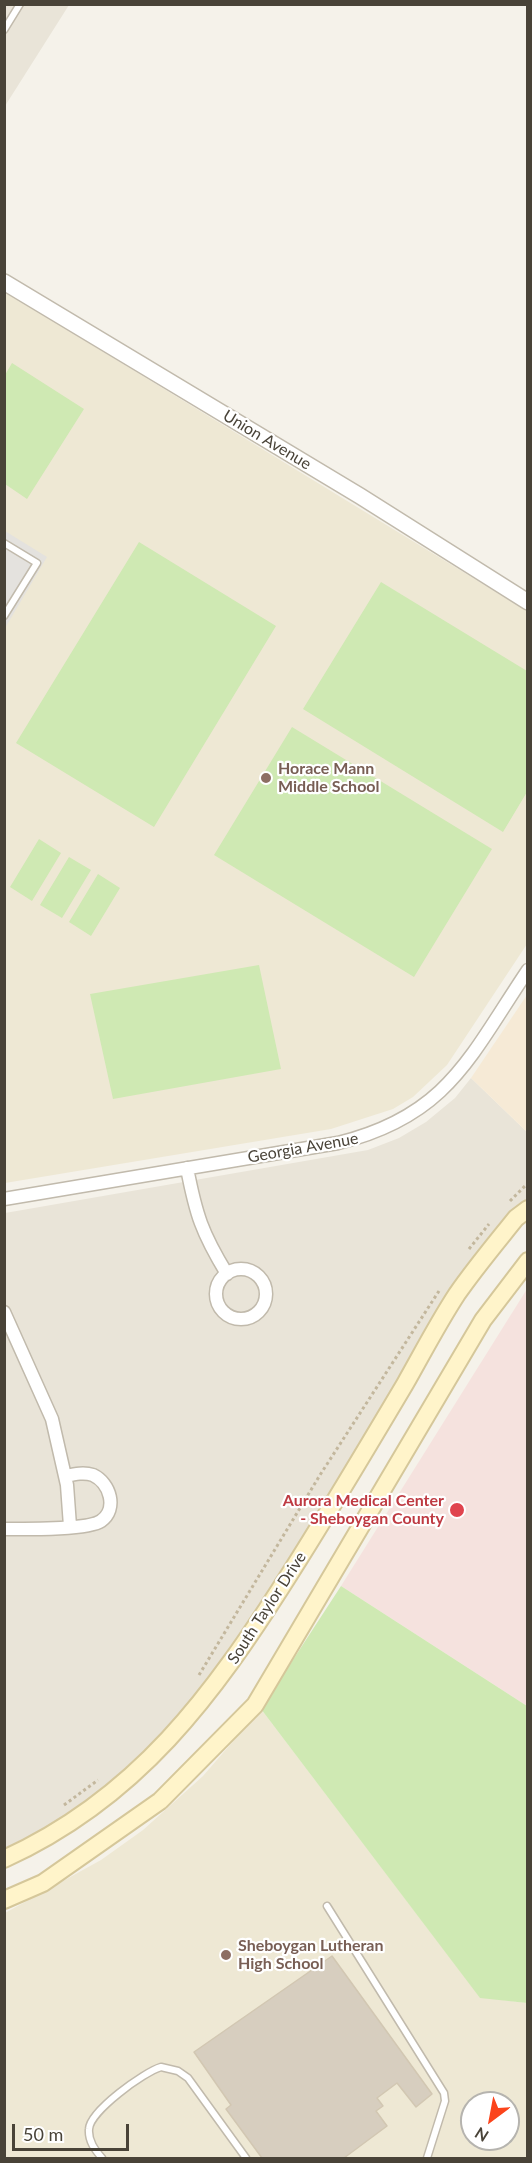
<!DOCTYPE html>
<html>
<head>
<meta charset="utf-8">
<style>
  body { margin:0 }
  #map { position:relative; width:532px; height:2163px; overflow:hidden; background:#f5f2ea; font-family:Lato,sans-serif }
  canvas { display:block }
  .frame { position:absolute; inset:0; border:6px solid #494338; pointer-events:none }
  .north { position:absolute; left:460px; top:2091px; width:60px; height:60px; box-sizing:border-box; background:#fff; border:2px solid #b6b4af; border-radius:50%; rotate:212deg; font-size:16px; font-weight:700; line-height:24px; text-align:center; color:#494338 }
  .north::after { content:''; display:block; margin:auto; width:21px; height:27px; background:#fb441b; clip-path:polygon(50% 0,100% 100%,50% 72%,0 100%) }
  .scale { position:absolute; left:12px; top:2124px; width:117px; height:27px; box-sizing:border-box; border:3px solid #494338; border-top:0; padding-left:8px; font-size:18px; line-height:21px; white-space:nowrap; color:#494338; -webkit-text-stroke:4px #fff; paint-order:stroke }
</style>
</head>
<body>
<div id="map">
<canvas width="532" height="2163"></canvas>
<div class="frame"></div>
<div class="north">N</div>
<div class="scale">50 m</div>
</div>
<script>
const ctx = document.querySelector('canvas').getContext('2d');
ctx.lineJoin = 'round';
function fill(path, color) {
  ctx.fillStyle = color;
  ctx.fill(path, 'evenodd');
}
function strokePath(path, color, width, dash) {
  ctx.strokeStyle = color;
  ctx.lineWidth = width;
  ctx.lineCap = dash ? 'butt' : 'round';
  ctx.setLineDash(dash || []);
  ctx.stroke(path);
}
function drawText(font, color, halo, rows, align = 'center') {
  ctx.font = font + ' Lato,sans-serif';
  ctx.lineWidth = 4.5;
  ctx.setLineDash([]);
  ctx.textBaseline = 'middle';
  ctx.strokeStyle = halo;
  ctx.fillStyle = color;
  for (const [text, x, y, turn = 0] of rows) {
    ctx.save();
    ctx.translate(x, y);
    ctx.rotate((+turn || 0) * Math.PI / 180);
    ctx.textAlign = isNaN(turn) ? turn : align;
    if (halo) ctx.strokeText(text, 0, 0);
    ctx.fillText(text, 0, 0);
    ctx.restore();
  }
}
const residential = new Path2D(`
  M 5,5 L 69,5 L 5,106 Z
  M 471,1078 L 527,1132 L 527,1202 L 448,1303 L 248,1626 L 183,1714 L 102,1789 L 54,1823 L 5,1851 L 5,1213 L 368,1150 L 399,1138 L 426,1122 L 455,1098 Z`);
const commercial = new Path2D(`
  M 527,995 L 527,1132 L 471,1078 Z`);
const education = new Path2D(`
  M 4,291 L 527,611 L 527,944 L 447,1065 L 413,1097 L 393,1109 L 331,1129 L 5,1183 Z
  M 261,1709 L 480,1997 L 527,2003 L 527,2158 L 5,2158 L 5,1913 L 101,1860 L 143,1830 L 203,1776 ZM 472,2103 L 508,2103 L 508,2139 L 472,2139 Z`);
const medical = new Path2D(`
  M 527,1289 L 527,1706 L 341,1586 Z`);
const green = new Path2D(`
  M 12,363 L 84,409 L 27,499 L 5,484 L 5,375 Z
  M 139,542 L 276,626 L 154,827 L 16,743 Z
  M 381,582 L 527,671 L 527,792 L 503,832 L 303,709 Z
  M 292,727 L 492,849 L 414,977 L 214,855 Z
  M 39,839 L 61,853 L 32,901 L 10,887 Z
  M 69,857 L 91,870 L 62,918 L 40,905 Z
  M 98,874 L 120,888 L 91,936 L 69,922 Z
  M 259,965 L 281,1069 L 113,1099 L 90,994 Z
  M 341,1586 L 527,1706 L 527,2003 L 480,1998 L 261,1709 Z`);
const parking = new Path2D(`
  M 5,531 L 47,557 L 5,628 Z`);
const building = new Path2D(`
  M 332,1956 L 432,2094 L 416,2107 L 397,2083 L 377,2098 L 383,2106 L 376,2111 L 387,2126 L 344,2158 L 262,2158 L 226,2109 L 231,2105 L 194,2052 Z`);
const path = new Path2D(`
  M 510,1201 L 528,1183
  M 469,1249 L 489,1224
  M 199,1675 L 320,1475 L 439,1291
  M 64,1805 L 98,1780`);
const service = new Path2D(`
  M 4,30 L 20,4
  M 4,543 L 37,563 L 4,616
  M 327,1906 L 444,2093 L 445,2101 L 427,2158
  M 102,2158 C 95,2150 88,2141 89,2129 C 90,2111 144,2072 161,2067 L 178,2071 L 188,2078 L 246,2158`);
const minor = new Path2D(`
  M 187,1168 C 196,1215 202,1233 227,1274
  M 4,1199 L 338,1143 C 448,1116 470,1056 528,970
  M216 1294a25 25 0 1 1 50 0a25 25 0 1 1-50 0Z
  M 4,1312 L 52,1419 L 67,1485 L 70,1526
  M 4,1529 C 24,1529 88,1530 101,1521 C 118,1509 110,1483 93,1475 C 84,1472 75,1474 66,1476`);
const tertiary = new Path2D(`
  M 4,282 L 360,496 L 528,602`);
const secondary = new Path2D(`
  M 4,1859 C 138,1798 213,1695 289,1575 C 329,1512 367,1448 405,1384 C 422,1354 438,1323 457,1294 C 475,1268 496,1243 516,1218 L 528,1209
  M 4,1900 L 43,1883 L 160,1801 L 255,1705 L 483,1320 L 528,1261`);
const markers = [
  [266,778,6,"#8d6e63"],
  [457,1510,8,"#e0444e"],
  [226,1955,6,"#8d6e63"]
];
const streetNames = [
  ["Union Avenue",267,440,31],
  ["Georgia Avenue",303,1148,-10],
  ["South Taylor Drive",267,1608,-57]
];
const educationNames = [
  ["Horace Mann",278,769],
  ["Middle School",278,787],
  ["Sheboygan Lutheran",238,1946],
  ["High School",238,1964]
];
const healthNames = [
  ["Aurora Medical Center",444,1501],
  ["- Sheboygan County",444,1519]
];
fill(residential, '#e9e4d8');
fill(commercial, '#f6ead6');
fill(education, '#eee8d4');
fill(medical, '#f5e2de');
fill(green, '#cfe9b3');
fill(parking, '#e4e2de');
fill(building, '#d7cebf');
strokePath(building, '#d2c7b2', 1.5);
strokePath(service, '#c1baac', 9);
strokePath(minor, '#c1baac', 15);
strokePath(tertiary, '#c1baac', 18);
strokePath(secondary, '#d5c79a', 20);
strokePath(path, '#c3b79d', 3, [3, 3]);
strokePath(service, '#fff', 6);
strokePath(minor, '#fff', 12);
strokePath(tertiary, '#fff', 15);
strokePath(secondary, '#fff4ca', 16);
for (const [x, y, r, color] of markers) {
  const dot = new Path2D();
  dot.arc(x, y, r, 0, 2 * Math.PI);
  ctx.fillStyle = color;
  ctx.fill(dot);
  strokePath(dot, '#fff', 2);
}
drawText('16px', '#494338', '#fff', streetNames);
drawText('bold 16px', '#785e54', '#fff', educationNames, 'left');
drawText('bold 16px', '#be3a42', '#fff', healthNames, 'right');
</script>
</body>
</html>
